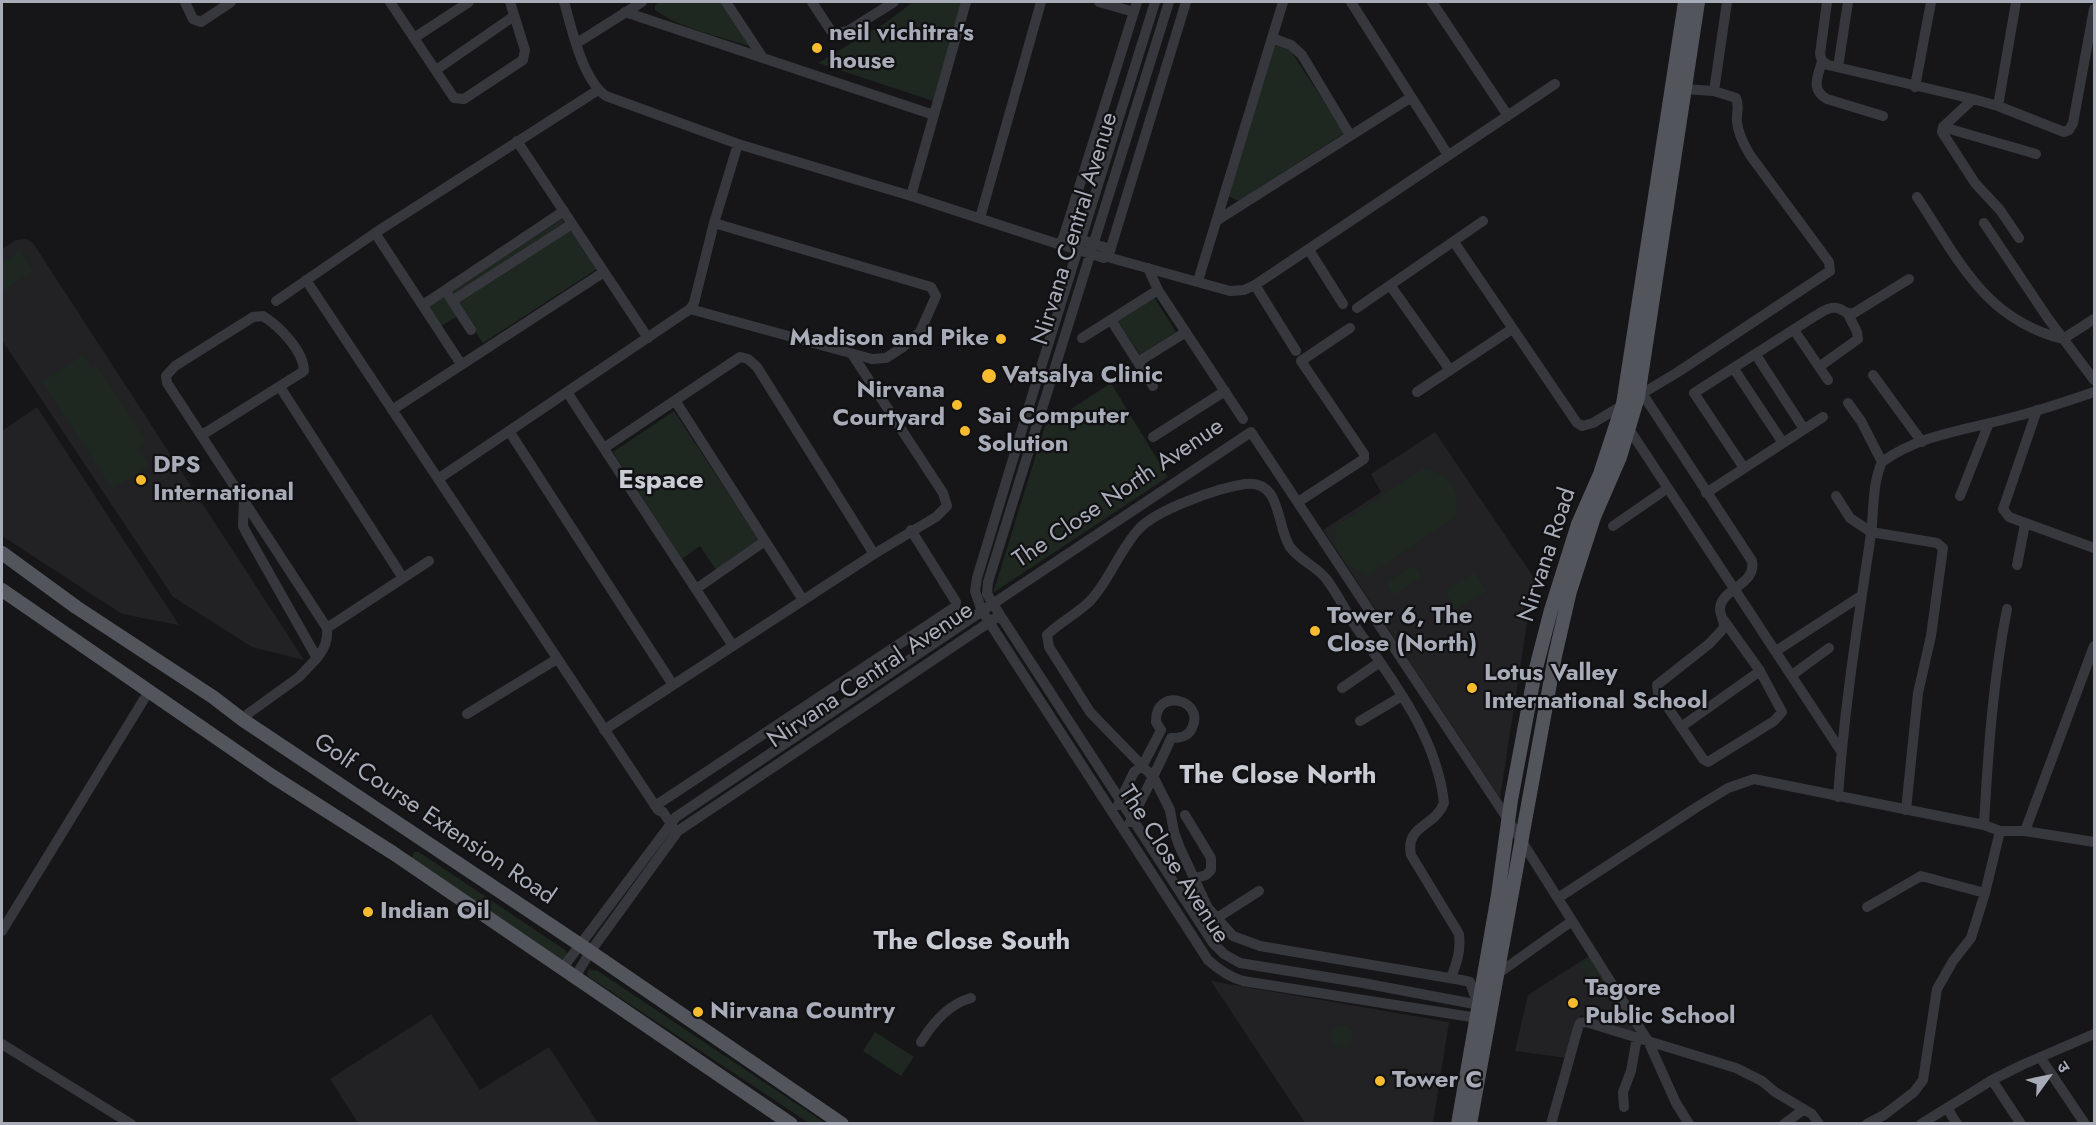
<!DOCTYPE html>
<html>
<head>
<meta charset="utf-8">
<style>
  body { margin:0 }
  #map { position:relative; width:2096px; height:1125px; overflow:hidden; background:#161618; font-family:Jost,"Noto Sans Devanagari",sans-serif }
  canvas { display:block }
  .frame { position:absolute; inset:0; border:3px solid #a8acb9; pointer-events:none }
  .north { position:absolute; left:2018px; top:1047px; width:60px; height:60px; -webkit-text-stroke:4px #111113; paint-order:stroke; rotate:57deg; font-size:16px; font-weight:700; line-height:24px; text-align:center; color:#a8acb9 }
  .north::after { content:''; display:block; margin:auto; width:21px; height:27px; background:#a8acb9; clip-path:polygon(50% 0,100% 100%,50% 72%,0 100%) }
</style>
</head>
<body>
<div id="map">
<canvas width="2096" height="1125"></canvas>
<div class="frame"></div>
<div class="north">उ</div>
</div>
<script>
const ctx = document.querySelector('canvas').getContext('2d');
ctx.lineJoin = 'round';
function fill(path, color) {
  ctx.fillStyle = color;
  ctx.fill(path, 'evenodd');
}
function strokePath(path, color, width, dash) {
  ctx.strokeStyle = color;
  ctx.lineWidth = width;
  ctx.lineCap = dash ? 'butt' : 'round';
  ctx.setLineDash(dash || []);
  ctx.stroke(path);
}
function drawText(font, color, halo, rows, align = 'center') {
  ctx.font = font + ' Jost,sans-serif';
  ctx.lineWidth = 4.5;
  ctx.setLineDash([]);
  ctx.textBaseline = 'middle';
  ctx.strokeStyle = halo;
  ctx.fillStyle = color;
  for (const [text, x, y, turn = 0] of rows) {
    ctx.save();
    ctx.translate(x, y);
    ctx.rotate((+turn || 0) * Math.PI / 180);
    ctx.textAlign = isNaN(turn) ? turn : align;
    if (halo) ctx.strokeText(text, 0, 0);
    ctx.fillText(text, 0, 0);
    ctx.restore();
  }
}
const built = new Path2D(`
  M 26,239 L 33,243 L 304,660 L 252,647 L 173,597 L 2,340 L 2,249 L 16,240 Z
  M 37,407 L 179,625 L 122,614 L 2,536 L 2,431 Z
  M 1435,432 L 1534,578 L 1500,798 L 1323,530 L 1381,492 L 1371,474 Z
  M 1589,956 L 1636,1030 L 1632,1032 L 1581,1015 L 1567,1058 L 1515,1051 L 1528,995 Z
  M 1211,981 L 1449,1022 L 1433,1123 L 1305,1123 Z
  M 431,1014 L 480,1090 L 549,1047 L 598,1123 L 358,1123 L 330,1079 Z`);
const green = new Path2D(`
  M 660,2 L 724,2 L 749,46 C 719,36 681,29 655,10 L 655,5 Z
  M 913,2 L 962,2 L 933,101 L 818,63 L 885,23 Z
  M 1273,44 L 1289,48 L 1344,133 L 1239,201 L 1226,195 Z
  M 562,219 L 597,269 L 483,343 L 463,313 L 441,326 L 428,306 Z
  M 20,251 L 34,271 L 2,292 L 2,263 Z
  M 1154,297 L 1176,332 L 1140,355 L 1117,320 Z
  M 83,355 L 92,370 L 96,366 L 146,442 L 137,448 L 149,466 L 112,489 L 42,382 Z
  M 1111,383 L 1168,477 L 993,593 L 1045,426 Z
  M 674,411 L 759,540 L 716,570 L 700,546 L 682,559 L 613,452 Z
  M 1422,469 C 1447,470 1463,492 1456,516 L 1369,576 C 1349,570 1331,549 1334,527 Z
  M 1414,565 L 1422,577 L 1394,595 L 1386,583 Z
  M 1474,572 L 1487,591 L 1456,610 L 1445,591 Z
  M 414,852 L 419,852 L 565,950 L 568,954 L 564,960 L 560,959 L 412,858 Z
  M 1589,958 L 1604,980 L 1594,987 L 1579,965 Z
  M 589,969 L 598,971 L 825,1123 L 809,1123 L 589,977 L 587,974 Z
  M1331 1037a11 11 0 1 1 22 0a11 11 0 1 1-22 0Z
  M 875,1032 L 914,1057 L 901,1076 L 863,1051 Z`);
const minor = new Path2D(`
  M 185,2 L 193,19 L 201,22 L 231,2
  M 390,2 L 454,98 L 464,99 L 523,60 L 525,50 L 510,2
  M 564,2 C 572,29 582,79 606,96 L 738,144 L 911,196 L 1061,245 L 1137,2
  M 726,2 L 763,58
  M 812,2 L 831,31 L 839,33 L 848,31 L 894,2
  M 1099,2 L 1134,12
  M 1186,2 L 1109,254 L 1104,258 L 1072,248 L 1068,247 L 1062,240 C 1077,236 1092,244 1107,248 L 1111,258 L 1230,291 L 1244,290 L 1255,285 L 1555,84
  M 1351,2 L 1448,155
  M 1432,2 L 1508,116
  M 1827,2 L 1820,54 L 1822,61 L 1828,65 L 1973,99 L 1998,106 L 2064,132 L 2069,130 L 2073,123 L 2094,9
  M 625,12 L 934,115
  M 414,38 L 469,2
  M 1272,38 L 1291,45 L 1302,55 L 1350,135
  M 577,43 L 642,2
  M 1822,61 C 1818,77 1810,89 1827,99 L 1883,116
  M 1838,67 L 1848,2
  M 436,70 L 514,16
  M 1915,87 L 1931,2
  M 1714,91 L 1727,2
  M 1973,99 L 1943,127 L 1942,132 L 1975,183 L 2000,210 L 2019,238
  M 1998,106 L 2016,2
  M 1943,127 L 2036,154
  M 517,141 L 648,338
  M 911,196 L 966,2
  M 1917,197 C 1959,260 1984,319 2063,339 L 2094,319
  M 980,218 L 1041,2
  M 1216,221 L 1410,98
  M 1984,223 L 2047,317 L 2094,380
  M 375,233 L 461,364
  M 1454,242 L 1577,423 L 1582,426 L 1593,423 L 1678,372 L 1830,271 L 1829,262 L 1750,155 C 1744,145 1738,134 1737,122 C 1736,113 1740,106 1736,98 L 1714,91 L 1684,89
  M 1309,250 L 1343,304
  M 1148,268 L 1158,290 L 1243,419
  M 306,280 L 658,810 L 663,812 L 673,827
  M 1198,281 L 1283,2
  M 1255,285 L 1296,351
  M 1390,285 L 1450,370
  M 449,296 L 471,330
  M 276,301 L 375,233 L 598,90
  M 452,301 L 572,224
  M 423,305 L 564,211
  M 1357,308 L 1483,221
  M 690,309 L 872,359 L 886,358 L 903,347 L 920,332 L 936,296 L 931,287 L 714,223
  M 1111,320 L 1153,386
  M 1794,330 L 1828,380
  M 1082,338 L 1158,290
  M 1756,355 L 1804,429
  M 1138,362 L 1186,332
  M 1819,367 L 1858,339 L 1857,332 L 1848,314
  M 1734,369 L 1783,443
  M 1873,375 L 1922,442
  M 280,387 L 403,578
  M 567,392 L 733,646
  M 1417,392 L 1512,329
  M 1642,393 L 1752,561 C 1757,585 1720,589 1720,609 C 1720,614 1723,619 1724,624 L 1723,629 L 1709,644 L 1657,685 L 1658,693 L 1703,759 L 1708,762 L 1774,721 L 1782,712 L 1760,671 L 1723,619
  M 676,402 L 803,600
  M 1848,403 L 1861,421 L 1882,462
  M 392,410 L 604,272
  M 2037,410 L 2003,509 L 2009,517 L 2094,548
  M 1629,429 L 1841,751
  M 509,431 L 673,685
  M 202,435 L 304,371 C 304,351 279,326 263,316 L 253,317 L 175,366 L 166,376 L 167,383 L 327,628 C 328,640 325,648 317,658
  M 1153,437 L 1225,391
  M 604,448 L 740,357 L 748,359 L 757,367 L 874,554
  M 1744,468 L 1694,393 L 1815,316 C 1822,312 1831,305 1840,309 C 1846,312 1847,314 1854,313 L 1909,279
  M 438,479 L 690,309 L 694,303 L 714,223 L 738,144
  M 1706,493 L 1823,417
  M 1836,496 L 1850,518 L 1871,532 L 1937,543 L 1943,548 L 1931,636 L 1918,693 L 1906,810
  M 1960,496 L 1989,423
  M 1298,502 L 1364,459 L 1364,454 L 1301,361 L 1350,328
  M 1613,526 L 1668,488
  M 2017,565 L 2025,524
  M 696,589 L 765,541
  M 1000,615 L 1213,943 L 1224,954 L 1240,963 L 1363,983 L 1485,1006
  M 327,628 L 429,561
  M 1776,651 L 1861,596
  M 1792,675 L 1829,648
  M 1342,688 L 1380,662
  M 467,714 L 557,659
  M 243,720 L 249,713 L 299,677 L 317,658 L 247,534 L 243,526 L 244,499
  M 1360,721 L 1402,696
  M 1681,727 L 1760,671
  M 604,730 L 874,554 L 936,517 L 947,506 L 943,493 L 852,354
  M 1838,797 C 1844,709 1858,622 1871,534 C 1874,511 1872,484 1882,462 C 1920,434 1970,429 2014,417 C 2041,410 2068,401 2094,392
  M 1118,805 L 1134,772 L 1143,765 L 1161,730 L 1156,722 C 1155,686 1206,700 1192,728 C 1188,737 1180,738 1171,738 C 1159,767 1144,794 1130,822
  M 655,806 L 955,607 L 956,602 L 911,530
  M 1185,815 L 1211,858 L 1211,870 L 1206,875 L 1193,879
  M 1984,825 C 1988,753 1993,680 2007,609
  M 2025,831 L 2094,646
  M 1558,898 L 1697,807 L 1728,788 L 1754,779 L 1984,825 L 2000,831 L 2025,831 L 2094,842
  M 1867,907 L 1921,876 L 1985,893
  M 1217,918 L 1259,891
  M 2,931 L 149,691
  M 562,969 L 676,817 L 982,611 L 975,591 L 977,578 L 1033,393 L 1155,2
  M 1496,975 L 1572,921
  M 575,977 L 590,952 L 678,831 L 1000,615 L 987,594 L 988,582 L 1169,2
  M 1451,978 C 1457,962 1461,951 1459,934 L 1411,855 C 1405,825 1434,828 1444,803 C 1437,737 1394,683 1358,630 C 1347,614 1339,596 1327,580 C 1318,567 1300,561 1290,547 C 1276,526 1282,479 1245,484 C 1218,488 1155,510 1138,530 C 1119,551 1109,581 1090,601 C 1077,614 1060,622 1047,635 L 1049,647 L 1090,712 L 1154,778 L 1170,810 L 1174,832 L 1180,848 L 1208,908 L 1233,936 L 1260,946 L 1461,980 L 1470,982 L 1474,994 L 1480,995
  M 1484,1019 L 1243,981 C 1229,977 1219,970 1208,960 L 982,611 L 1251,432 L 1509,821 L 1648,1041 L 1676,1103 L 1689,1124
  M 921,1042 C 932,1024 949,1004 971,998
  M 2,1044 L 131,1124
  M 2040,1057 L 2085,1124
  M 1992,1080 L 2021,1124
  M 1624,1107 L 1623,1092 L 1631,1071 L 1637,1037
  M 1947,1108 L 1957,1124
  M 1551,1124 L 1578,1028 L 1580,1023 L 1586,1022 L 1736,1068 L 1762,1081 L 1775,1092 L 1812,1114 L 1819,1124
  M 1784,1124 L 1803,1110
  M 1867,1124 L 1884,1115 L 1914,1092 L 1923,1080 L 1937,989 L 1953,961 L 1971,938 L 1985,893 L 2000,831
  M 1921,1124 L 1992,1080 L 2022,1065 L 2094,1034`);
const major = new Path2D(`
  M 2,553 L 76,607 L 213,697 L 243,720 L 579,944 L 842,1124
  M 2,590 L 272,776 L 393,853 L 791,1124
  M 1458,1124 L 1498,895 L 1511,800 L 1535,672 L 1551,610 L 1578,524 L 1600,474 L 1623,404 L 1685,2
  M 1470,1124 L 1555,656 L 1570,591 L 1594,517 L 1620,457 L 1638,397 L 1698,2`);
const markers = [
  [817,48,6,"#f7bb30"],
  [1001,339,6,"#f7bb30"],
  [989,376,8,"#f7bb30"],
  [957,405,6,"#f7bb30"],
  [965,431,6,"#f7bb30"],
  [141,480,6,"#f7bb30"],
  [1315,631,6,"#f7bb30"],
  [1472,688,6,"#f7bb30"],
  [368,912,6,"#f7bb30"],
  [1573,1003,6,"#f7bb30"],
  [698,1012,6,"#f7bb30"],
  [1380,1081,6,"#f7bb30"]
];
const poiNames = [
  ["neil vichitra's",829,34],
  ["house",829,62],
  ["Madison and Pike",989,339,"right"],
  ["Vatsalya Clinic",1002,376],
  ["Nirvana",945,391,"right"],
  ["Courtyard",945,419,"right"],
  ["Sai Computer",977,417],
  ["Solution",977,445],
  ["DPS",153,466],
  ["International",153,494],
  ["Tower 6, The",1327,617],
  ["Close (North)",1327,645],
  ["Lotus Valley",1484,674],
  ["International School",1484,702],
  ["Indian Oil",380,912],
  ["Tagore",1585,989],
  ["Public School",1585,1017],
  ["Nirvana Country",710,1012],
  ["Tower C",1392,1081]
];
const streetNames = [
  ["Nirvana Central Avenue",1076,229,-73],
  ["The Close North Avenue",1119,494,-34],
  ["Nirvana Road",1548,555,-72],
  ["Nirvana Central Avenue",871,676,-34],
  ["Golf Course Extension Road",434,820,34],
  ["The Close Avenue",1173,865,57]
];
const neighbourhoodNames = [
  ["Espace",661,482],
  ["The Close North",1278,777],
  ["The Close South",972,943]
];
fill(built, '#222225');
fill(green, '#1e2720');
strokePath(minor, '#37383e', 10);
strokePath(major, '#53555d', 14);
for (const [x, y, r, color] of markers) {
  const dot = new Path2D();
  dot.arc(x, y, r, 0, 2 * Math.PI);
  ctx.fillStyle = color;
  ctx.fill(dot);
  strokePath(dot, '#111113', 2);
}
drawText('bold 24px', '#a8acb9', '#111113', poiNames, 'left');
drawText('24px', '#a8acb9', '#111113', streetNames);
drawText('bold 26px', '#c9ccd5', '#111113', neighbourhoodNames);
</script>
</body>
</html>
